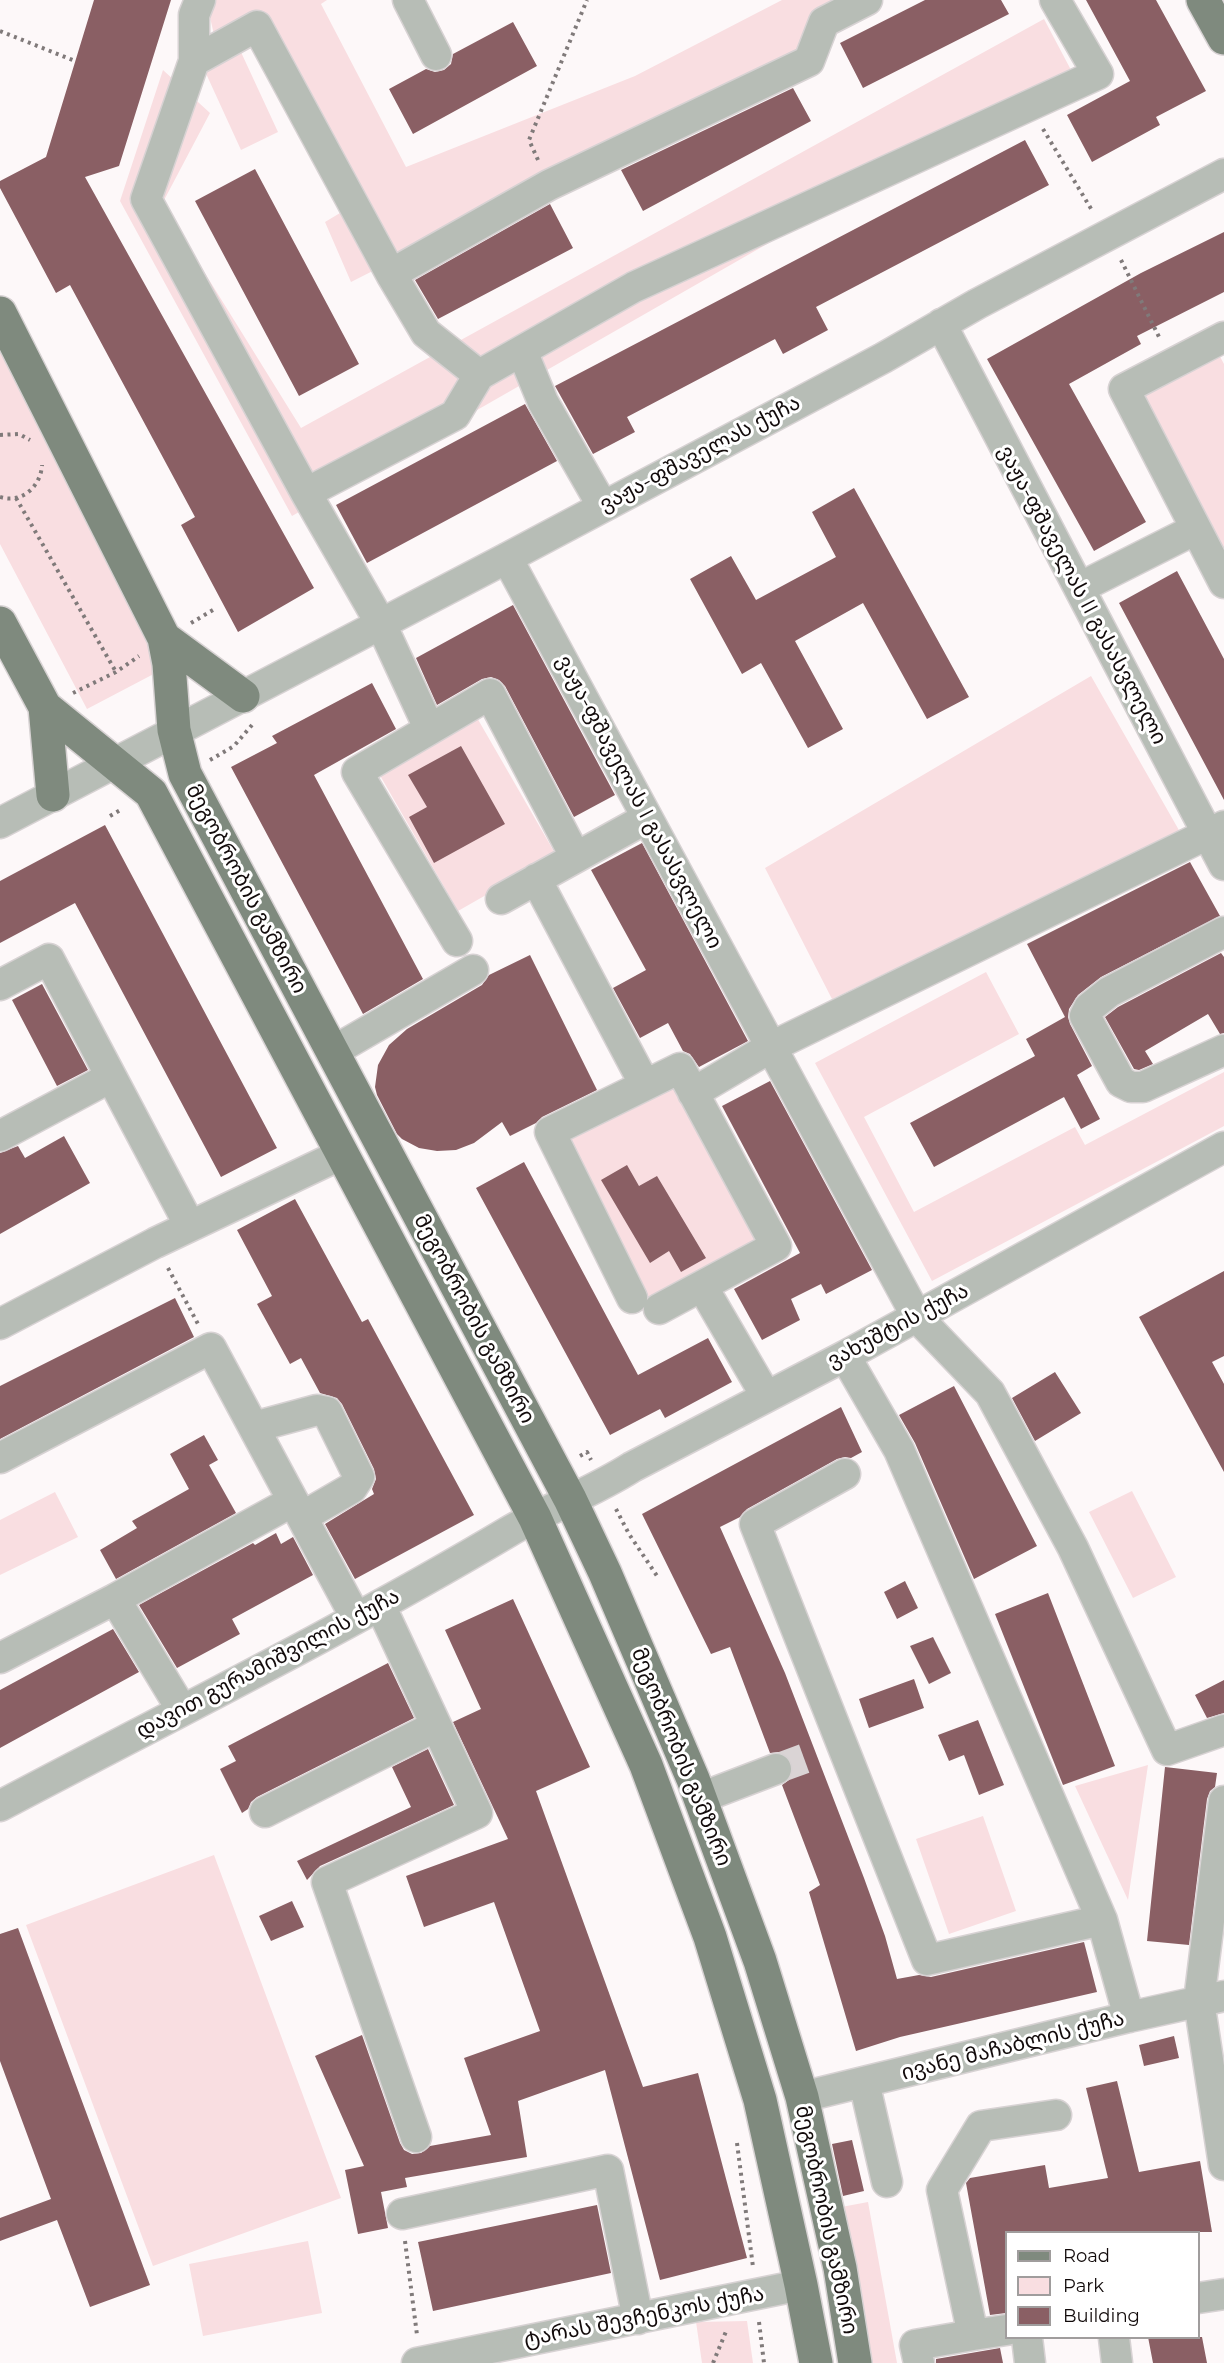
<!DOCTYPE html>
<html>
<head>
<meta charset="utf-8">
<style>
  body { margin:0 }
  #map { position:relative; width:1224px; height:2363px; overflow:hidden; background:#fdf8f9; font-family:Montserrat,sans-serif }
  canvas { display:block }
  .legend { position:absolute; left:1005px; top:2231px; width:195px; height:108px; box-sizing:border-box; background:#fff; border:2px solid #a09d9d; margin:0; padding:8px 10px; list-style:none; font-size:18px; color:#120b0b }
  .legend li { display:flex; align-items:center; gap:12px; height:30px }
  .legend b { width:30px; border:2px solid #a09d9d }
</style>
</head>
<body>
<div id="map">
<canvas width="1224" height="2363"></canvas>
<ul class="legend">
<li><b style="height:8px;background:#7f8a7e"></b>Road</li>
<li><b style="height:16px;background:#f9dee1"></b>Park</li>
<li><b style="height:16px;background:#8a5f64"></b>Building</li>
</ul>
</div>
<script>
const ctx = document.querySelector('canvas').getContext('2d');
ctx.lineJoin = 'round';
function fill(path, color) {
  ctx.fillStyle = color;
  ctx.fill(path, 'evenodd');
}
function strokePath(path, color, width, dash) {
  ctx.strokeStyle = color;
  ctx.lineWidth = width;
  ctx.lineCap = dash ? 'butt' : 'round';
  ctx.setLineDash(dash || []);
  ctx.stroke(path);
}
function drawText(font, color, halo, rows, align = 'center') {
  ctx.font = font + ' Montserrat,"Noto Sans Georgian",sans-serif';
  ctx.lineWidth = 6;
  ctx.setLineDash([]);
  ctx.textBaseline = 'middle';
  ctx.strokeStyle = halo;
  ctx.fillStyle = color;
  for (const [text, x, y, turn = 0] of rows) {
    ctx.save();
    ctx.translate(x, y);
    ctx.rotate((+turn || 0) * Math.PI / 180);
    ctx.textAlign = isNaN(turn) ? turn : align;
    if (halo) ctx.strokeText(text, 0, 0);
    ctx.fillText(text, 0, 0);
    ctx.restore();
  }
}
const green = new Path2D(`
  M 206,0 L 327,0 L 321,4 L 406,167 L 635,76 L 782,0 L 847,0 L 796,56 L 351,282 L 325,222 L 365,198 L 261,12 L 215,39 Z
  M 1044,19 L 1071,70 L 292,516 L 120,201 L 163,70 L 210,113 L 162,204 L 301,428 Z
  M 240,50 L 278,132 L 241,150 L 203,67 Z
  M 0,328 L 167,667 L 87,709 L 0,544 Z
  M 1218,353 L 1224,364 L 1224,557 L 1138,396 Z
  M 1091,676 L 1180,832 L 832,999 L 765,868 Z
  M 476,716 L 556,855 L 458,911 L 378,772 Z
  M 986,972 L 1019,1034 L 864,1117 L 914,1212 L 1075,1127 L 1085,1145 L 1224,1072 L 1224,1126 L 932,1281 L 815,1063 Z
  M 674,1083 L 761,1240 L 649,1301 L 563,1144 Z
  M 1132,1491 L 1176,1577 L 1133,1598 L 1089,1512 Z
  M 55,1492 L 78,1537 L 0,1575 L 0,1520 Z
  M 1148,1765 L 1128,1900 L 1075,1786 Z
  M 983,1816 L 1016,1911 L 949,1934 L 916,1839 Z
  M 214,1855 L 341,2198 L 153,2266 L 26,1925 Z
  M 868,2202 L 897,2363 L 863,2363 L 836,2208 Z
  M 308,2241 L 322,2313 L 203,2336 L 189,2264 Z
  M 747,2321 L 753,2363 L 702,2363 L 696,2322 Z`);
const building = new Path2D(`
  M 94,0 L 171,0 L 119,166 L 85,177 L 314,588 L 238,632 L 181,525 L 195,517 L 70,285 L 56,293 L 0,188 L 0,181 L 46,157 Z
  M 925,0 L 1001,0 L 1009,14 L 863,88 L 840,43 Z
  M 1086,0 L 1156,0 L 1206,91 L 1156,117 L 1160,125 L 1092,162 L 1067,115 L 1130,81 Z
  M 513,22 L 537,66 L 413,134 L 389,89 L 426,69 L 435,72 L 444,70 L 451,64 L 453,54 Z
  M 793,88 L 811,121 L 643,211 L 621,170 Z
  M 1025,140 L 1049,185 L 816,307 L 828,330 L 783,354 L 775,339 L 627,417 L 635,432 L 593,454 L 555,386 Z
  M 255,169 L 359,364 L 299,396 L 195,201 Z
  M 550,204 L 573,248 L 438,319 L 415,280 Z
  M 1224,232 L 1224,292 L 1137,336 L 1141,344 L 1069,384 L 1146,522 L 1094,551 L 987,359 L 1141,273 Z
  M 525,404 L 557,461 L 367,563 L 336,505 Z
  M 854,488 L 969,697 L 927,719 L 863,603 L 795,641 L 843,729 L 808,748 L 761,663 L 742,674 L 690,579 L 731,556 L 756,600 L 836,557 L 812,512 Z
  M 1177,571 L 1224,659 L 1224,800 L 1119,603 Z
  M 513,605 L 615,795 L 574,817 L 505,686 L 499,680 L 491,677 L 482,679 L 437,705 L 416,658 Z
  M 372,683 L 396,729 L 314,775 L 423,979 L 363,1014 L 231,767 L 277,743 L 272,736 Z
  M 461,746 L 505,824 L 434,863 L 409,817 L 427,807 L 408,775 Z
  M 105,825 L 277,1148 L 221,1177 L 75,903 L 0,943 L 0,881 Z
  M 642,843 L 748,1041 L 699,1067 L 690,1054 L 683,1051 L 668,1023 L 640,1038 L 613,988 L 646,970 L 591,870 Z
  M 1190,862 L 1220,916 L 1101,977 L 1078,995 L 1069,1009 L 1068,1017 L 1070,1024 L 1092,1066 L 1077,1075 L 1100,1119 L 1081,1129 L 1064,1097 L 934,1167 L 910,1123 L 1035,1056 L 1026,1039 L 1065,1017 L 1027,944 Z
  M 1221,953 L 1224,957 L 1224,1033 L 1220,1034 L 1208,1014 L 1145,1051 L 1153,1064 L 1139,1070 L 1134,1069 L 1105,1017 L 1118,1007 Z
  M 530,955 L 597,1090 L 542,1117 L 536,1123 L 510,1136 L 502,1122 L 474,1143 L 456,1150 L 437,1151 L 419,1148 L 402,1139 L 397,1134 L 377,1095 L 375,1087 L 378,1065 L 389,1045 L 407,1029 L 482,985 L 489,975 Z
  M 42,984 L 88,1070 L 57,1086 L 12,1000 Z
  M 770,1081 L 872,1270 L 826,1294 L 821,1284 L 791,1299 L 800,1320 L 762,1340 L 734,1289 L 800,1253 L 722,1106 Z
  M 64,1136 L 90,1183 L 0,1234 L 0,1153 L 18,1146 L 25,1158 Z
  M 524,1162 L 638,1375 L 708,1338 L 732,1382 L 665,1418 L 660,1409 L 610,1435 L 476,1188 Z
  M 627,1165 L 639,1186 L 657,1176 L 706,1258 L 681,1272 L 669,1251 L 650,1263 L 601,1180 Z
  M 295,1199 L 362,1322 L 368,1319 L 474,1515 L 355,1579 L 325,1524 L 374,1494 L 372,1489 L 376,1479 L 374,1469 L 342,1404 L 337,1398 L 320,1393 L 301,1358 L 290,1364 L 257,1304 L 272,1296 L 237,1230 Z
  M 1224,1271 L 1224,1356 L 1212,1362 L 1224,1384 L 1224,1472 L 1139,1317 Z
  M 175,1298 L 194,1337 L 0,1439 L 0,1386 Z
  M 1055,1372 L 1081,1413 L 1035,1441 L 1012,1398 Z
  M 954,1386 L 1037,1546 L 974,1579 L 915,1443 L 899,1415 Z
  M 841,1407 L 862,1452 L 851,1458 L 845,1457 L 837,1459 L 747,1509 L 740,1517 L 720,1527 L 785,1673 L 864,1878 L 885,1936 L 897,1979 L 919,1975 L 931,1977 L 1084,1942 L 1097,1992 L 900,2037 L 856,2051 L 809,1892 L 820,1885 L 782,1785 L 789,1780 L 793,1772 L 792,1762 L 787,1756 L 779,1752 L 770,1753 L 730,1647 L 711,1654 L 642,1514 Z
  M 204,1435 L 218,1460 L 209,1465 L 236,1513 L 116,1579 L 100,1550 L 137,1528 L 132,1521 L 189,1489 L 170,1454 Z
  M 276,1533 L 281,1544 L 293,1537 L 313,1575 L 232,1619 L 240,1634 L 177,1668 L 139,1605 L 253,1543 L 255,1545 Z
  M 905,1581 L 918,1608 L 897,1619 L 884,1592 Z
  M 1048,1593 L 1115,1766 L 1063,1785 L 995,1614 Z
  M 513,1599 L 590,1767 L 536,1791 L 643,2087 L 698,2073 L 747,2258 L 660,2280 L 605,2070 L 518,2101 L 527,2157 L 405,2178 L 407,2187 L 381,2192 L 388,2228 L 358,2234 L 345,2170 L 364,2166 L 315,2056 L 362,2035 L 400,2143 L 404,2150 L 412,2154 L 421,2153 L 430,2146 L 491,2135 L 464,2058 L 540,2031 L 494,1902 L 424,1927 L 406,1876 L 508,1839 L 453,1722 L 481,1709 L 445,1630 Z
  M 113,1629 L 139,1672 L 0,1748 L 0,1690 Z
  M 933,1637 L 951,1673 L 929,1684 L 910,1646 Z
  M 388,1663 L 414,1718 L 257,1797 L 251,1802 L 248,1809 L 242,1813 L 220,1769 L 236,1761 L 228,1746 Z
  M 914,1679 L 924,1708 L 869,1728 L 859,1699 Z
  M 1224,1680 L 1224,1713 L 1207,1718 L 1195,1695 Z
  M 978,1720 L 1004,1785 L 979,1795 L 964,1755 L 949,1761 L 938,1735 Z
  M 428,1749 L 454,1805 L 320,1866 L 307,1880 L 297,1861 L 411,1807 L 392,1767 Z
  M 1165,1767 L 1217,1773 L 1215,1787 L 1210,1791 L 1207,1799 L 1189,1945 L 1147,1941 Z
  M 292,1901 L 304,1927 L 271,1941 L 259,1916 Z
  M 18,1928 L 150,2285 L 90,2307 L 57,2220 L 0,2241 L 0,2218 L 51,2199 L 0,2061 L 0,1934 Z
  M 1174,2036 L 1179,2058 L 1144,2066 L 1139,2045 Z
  M 1117,2081 L 1139,2172 L 1200,2161 L 1212,2232 L 1006,2232 L 1006,2313 L 990,2315 L 966,2183 L 970,2178 L 1045,2165 L 1049,2188 L 1108,2178 L 1086,2088 Z
  M 852,2140 L 864,2191 L 843,2196 L 832,2144 Z
  M 597,2205 L 611,2273 L 433,2311 L 418,2242 Z
  M 1148,2337 L 1202,2337 L 1207,2363 L 1153,2363 Z
  M 1000,2348 L 1003,2363 L 936,2363 L 936,2359 Z`);
const minorTunnel = new Path2D(`
  M 776,1769 L 817,1754`);
const path = new Path2D(`
  M 0,31 L 75,61
  M 1043,129 L 1093,212
  M 538,160 L 529,140 L 587,0
  M 1121,260 L 1160,339
  M 0,435 L 19,434 L 30,440
  M 0,497 C 22,504 41,486 42,465
  M 16,498 L 116,672
  M 191,623 L 213,610
  M 73,693 L 116,672 L 139,656
  M 210,760 L 234,746 L 252,725
  M 110,816 L 122,809
  M 168,1268 L 198,1324
  M 580,1456 L 587,1452 L 591,1460
  M 616,1509 L 629,1534 L 659,1579
  M 737,2143 L 753,2267
  M 405,2241 L 417,2335
  M 759,2322 L 764,2363
  M 713,2363 L 727,2329`);
const minor = new Path2D(`
  M 200,0 L 194,15 L 194,61 L 146,199 L 306,493 L 381,624 L 429,728
  M 408,0 L 436,55
  M 194,61 L 257,26 L 391,274 L 426,333 L 479,375
  M 391,274 L 549,185 L 809,61 L 824,22 L 867,0
  M 941,324 L 1224,865
  M 1224,337 L 1124,389 L 1224,583
  M 522,351 L 543,402 L 602,505
  M 306,493 L 455,415 L 479,375 L 634,287 L 1098,74 L 1055,0
  M 507,558 L 917,1317 L 990,1393 L 1073,1548 L 1167,1750 L 1224,1730
  M 1079,588 L 1196,529
  M 0,823 L 507,558 L 883,358 L 977,304 L 1224,174
  M 536,879 L 645,1085
  M 501,899 L 647,818
  M 1224,932 L 1109,992 L 1089,1008 L 1085,1016 L 1121,1082 L 1131,1087 L 1143,1087 L 1224,1050
  M 457,941 L 357,772 L 490,694 L 575,856
  M 0,985 L 49,959 L 190,1226
  M 332,1052 L 473,970
  M 693,1093 L 771,1047 L 1224,826
  M 0,1136 L 111,1077
  M 702,1286 L 766,1396
  M 632,1298 L 550,1132 L 680,1068 L 776,1246 L 659,1309
  M 0,1324 L 155,1243 L 342,1154
  M 845,1356 L 899,1450 L 1102,1920 L 1129,2017
  M 254,1427 L 317,1410 L 327,1412 L 359,1477 L 352,1488 L 302,1517
  M 0,1458 L 211,1348 L 356,1618
  M 845,1474 L 755,1524 L 927,1960 L 1102,1920
  M 115,1599 L 182,1710
  M 380,1605 L 477,1813 L 327,1882 L 416,2137
  M 0,1658 L 115,1599 L 293,1501
  M 700,1798 L 776,1769
  M 1224,1801 L 1199,2001 L 1224,2165
  M 0,1806 C 170,1716 343,1630 508,1532 C 549,1508 593,1492 632,1467 L 845,1356 L 1224,1147
  M 265,1812 L 436,1726
  M 864,2082 L 887,2182
  M 802,2097 L 1129,2017 L 1224,1996
  M 402,2214 L 608,2170 L 638,2319
  M 1198,2298 L 1224,2294
  M 1006,2330 L 973,2335 L 942,2190 L 981,2126 L 1056,2115
  M 1027,2338 L 1030,2363
  M 1114,2338 L 1117,2363
  M 417,2363 L 801,2285
  M 919,2363 L 915,2345 L 973,2335`);
const major = new Path2D(`
  M 1203,0 L 1224,38
  M 0,313 L 164,638 L 169,664 L 174,730 L 185,774 L 570,1499 L 605,1573 L 693,1779 L 760,1961 L 802,2097 L 840,2268 L 855,2363
  M 0,623 L 45,707 L 151,793 L 535,1518 L 646,1765 L 710,1937 L 760,2100 L 801,2285 L 816,2363
  M 164,638 L 243,696
  M 45,707 L 53,795`);
const streetNames = [
  ["ვაჟა-ფშაველას ქუჩა",700,454,-28],
  ["ვაჟა-ფშაველას II გასასვლელი",1082,595,62],
  ["ვაჟა-ფშაველას I გასასვლელი",639,802,62],
  ["მეგობრობის გამზირი",246,889,62],
  ["მეგობრობის გამზირი",474,1319,62],
  ["ვახუშტის ქუჩა",898,1326,-28],
  ["დავით გურამიშვილის ქუჩა",268,1664,-28],
  ["მეგობრობის გამზირი",681,1757,68],
  ["ივანე მაჩაბლის ქუჩა",1013,2046,-14],
  ["მეგობრობის გამზირი",826,2220,78],
  ["ტარას შევჩენკოს ქუჩა",644,2317,-11]
];
fill(green, '#f9dee1');
fill(building, '#8a5f64');
strokePath(minorTunnel, '#dad4d5', 30, [30, 15]);
strokePath(minor, '#d7d2d3', 33);
strokePath(major, '#d7d2d3', 36);
strokePath(path, '#807a7a', 4, [3, 4.5]);
strokePath(minor, '#b7bdb6', 30);
strokePath(major, '#7f8a7e', 33);
drawText('21px', '#120b0b', '#fff', streetNames);
</script>
</body>
</html>
